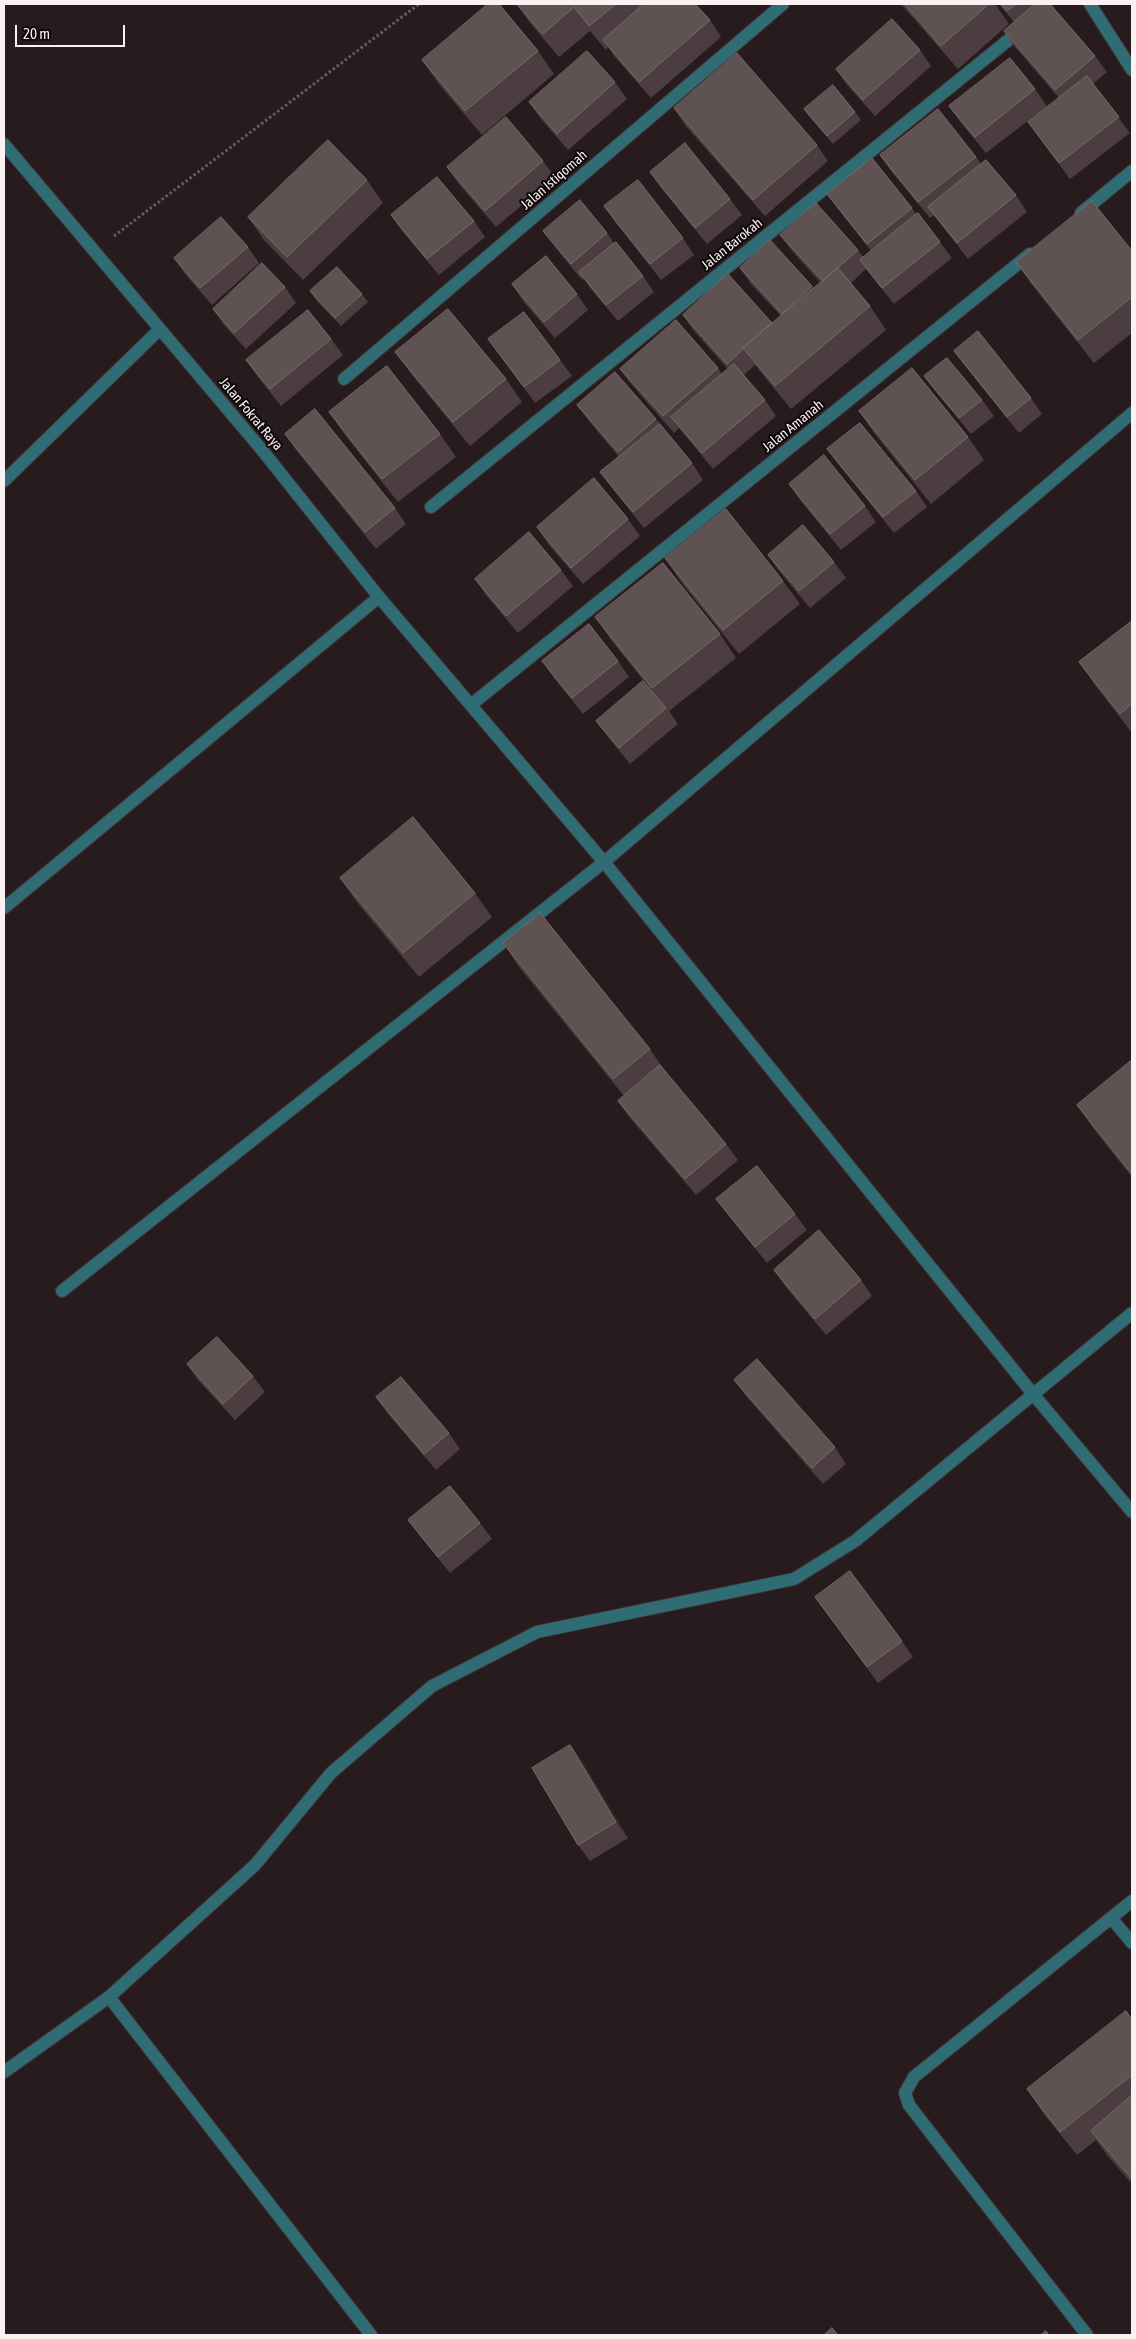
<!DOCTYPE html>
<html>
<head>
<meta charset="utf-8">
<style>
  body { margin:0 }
  #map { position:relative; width:1136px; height:2339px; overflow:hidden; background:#281b1d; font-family:"Asap Condensed",sans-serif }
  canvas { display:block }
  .frame { position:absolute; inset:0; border:5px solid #fbf1f2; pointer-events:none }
  .scale { position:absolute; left:15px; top:25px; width:110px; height:22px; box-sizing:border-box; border:2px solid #fbf1f2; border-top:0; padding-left:6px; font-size:15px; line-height:18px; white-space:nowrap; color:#fbf1f2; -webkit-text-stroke:4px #0d0808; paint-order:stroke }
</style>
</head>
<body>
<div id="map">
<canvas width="1136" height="2339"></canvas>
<div class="frame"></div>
<div class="scale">20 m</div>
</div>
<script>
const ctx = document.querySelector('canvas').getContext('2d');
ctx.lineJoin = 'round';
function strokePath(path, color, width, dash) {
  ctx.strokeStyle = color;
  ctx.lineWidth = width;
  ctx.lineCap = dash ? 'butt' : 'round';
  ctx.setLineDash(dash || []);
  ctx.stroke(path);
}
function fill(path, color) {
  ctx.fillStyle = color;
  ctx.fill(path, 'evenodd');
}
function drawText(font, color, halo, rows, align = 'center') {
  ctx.font = font + ' "Asap Condensed",sans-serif';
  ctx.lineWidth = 4;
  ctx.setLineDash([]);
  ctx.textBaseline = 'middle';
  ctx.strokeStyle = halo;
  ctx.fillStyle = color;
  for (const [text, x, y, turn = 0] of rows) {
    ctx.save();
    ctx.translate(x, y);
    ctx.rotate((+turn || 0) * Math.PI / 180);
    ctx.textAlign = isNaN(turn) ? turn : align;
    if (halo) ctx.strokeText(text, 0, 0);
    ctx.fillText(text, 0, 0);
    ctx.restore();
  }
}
const path = new Path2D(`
  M 114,236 L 419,4`);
const minor = new Path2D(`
  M 1090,4 L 1132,70
  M 4,144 L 262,450 L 379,597 L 604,862 L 1033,1394 L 1132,1512
  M 1081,213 L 1132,171
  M 344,379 L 783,4
  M 4,481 L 160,329
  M 431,507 L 1022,29
  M 472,704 L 1030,254
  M 4,908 L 379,597
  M 62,1291 L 604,862 L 1132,413
  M 1112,1919 L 1132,1943
  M 109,1997 L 371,2335
  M 4,2072 L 109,1997 L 255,1865 L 331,1773 L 432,1686 L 537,1632 L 794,1579 L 855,1541 L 1132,1313
  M 1087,2335 L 909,2105 L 905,2093 L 914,2077 L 1132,1901`);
const wall = new Path2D(`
  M 517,4 L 695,4 L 710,20 L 721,37 L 651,98 L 614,56 L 608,47 L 606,50 L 590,31 L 559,57 L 530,23 Z
  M 901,4 L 995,4 L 1009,24 L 958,69 Z
  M 999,4 L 1050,4 L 1095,56 L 1107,72 L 1093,84 L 1130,133 L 1070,179 L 1028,122 L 1059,98 L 1015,47 L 1004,31 L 1014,22 Z
  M 920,50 L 931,66 L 875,116 L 847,85 L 836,69 Z
  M 538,51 L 554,74 L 482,135 L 438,83 L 422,60 Z
  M 615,82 L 627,99 L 568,150 L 541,119 L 529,102 Z
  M 1035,89 L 1047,106 L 986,153 L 961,123 L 949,106 Z
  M 674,108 L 817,145 L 828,161 L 765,216 L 685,125 Z
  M 804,109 L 855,112 L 861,120 L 833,144 L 810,117 Z
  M 880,155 L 976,157 L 981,164 L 1016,195 L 1027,212 L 968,259 L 934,215 L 930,218 L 891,171 Z
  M 543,161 L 555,177 L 496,227 L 458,183 L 447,167 Z
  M 650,172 L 730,199 L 742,215 L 707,244 L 661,188 Z
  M 367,180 L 383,203 L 303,280 L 264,240 L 248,217 Z
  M 827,194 L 912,208 L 917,215 L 940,242 L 952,258 L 894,304 L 866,269 L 851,283 L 870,306 L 886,330 L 791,409 L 755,365 L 744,375 L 765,400 L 776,416 L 713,469 L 679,428 L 674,433 L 632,385 L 620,369 L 718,368 L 722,374 L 728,369 L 694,331 L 683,315 L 772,323 L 781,316 L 751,284 L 740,268 L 812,286 L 814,288 L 821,283 L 792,251 L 780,235 L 858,250 L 863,257 L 871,251 L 839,210 Z
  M 604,206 L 683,238 L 694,255 L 661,280 L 616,223 Z
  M 391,215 L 474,221 L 485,237 L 439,275 L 402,231 Z
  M 543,231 L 607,233 L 614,243 L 643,276 L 654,292 L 618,321 L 590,288 L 584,279 L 582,280 L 555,247 Z
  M 248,247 L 259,263 L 212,305 L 185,274 L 174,258 Z
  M 1132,251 L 1132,333 L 1094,363 L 1032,285 L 1016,262 Z
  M 512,284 L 577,294 L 588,310 L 555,338 L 523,301 Z
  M 285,287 L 296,303 L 246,349 L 224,325 L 213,309 Z
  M 310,291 L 362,294 L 368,302 L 341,326 L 316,300 Z
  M 331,339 L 343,355 L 281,406 L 257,376 L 246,360 Z
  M 488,339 L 560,360 L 572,376 L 535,403 Z
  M 954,351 L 1031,398 L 1042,414 L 1019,433 L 966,367 Z
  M 395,352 L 506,379 L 522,402 L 470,446 L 412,375 Z
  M 924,376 L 982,400 L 994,416 L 971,434 L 936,392 Z
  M 577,405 L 656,419 L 692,463 L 703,480 L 644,528 L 612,488 L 600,472 L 619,457 L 589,421 Z
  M 859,411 L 968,437 L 984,460 L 931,504 L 875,434 Z
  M 329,412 L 440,434 L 456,457 L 398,502 L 345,435 Z
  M 285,434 L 395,508 L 406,524 L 376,549 L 296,450 Z
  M 827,449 L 916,491 L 927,507 L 894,533 L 839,465 Z
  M 789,484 L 865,506 L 876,522 L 841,550 L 800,500 Z
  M 628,519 L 640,536 L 583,584 L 548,544 L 537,527 Z
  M 768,555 L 834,562 L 846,578 L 810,608 L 779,571 Z
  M 665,558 L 783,581 L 800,604 L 739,654 L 681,582 Z
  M 561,570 L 573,586 L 518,633 L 486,595 L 475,579 Z
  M 595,617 L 720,634 L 736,658 L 669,711 L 678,724 L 630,764 L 608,737 L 596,721 L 655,695 L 612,641 Z
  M 1132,621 L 1132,733 L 1095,685 L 1079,662 Z
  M 542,661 L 618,661 L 629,677 L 583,714 L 554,678 Z
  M 340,878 L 475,893 L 492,917 L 419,977 L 356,901 Z
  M 503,943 L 650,1049 L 666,1073 L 726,1144 L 738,1160 L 696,1195 L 629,1117 L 618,1101 L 624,1096 L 519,967 Z
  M 1132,1060 L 1132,1177 L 1093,1128 L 1077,1105 Z
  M 716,1199 L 795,1214 L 807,1230 L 767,1263 L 728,1215 Z
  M 774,1270 L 861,1280 L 872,1296 L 826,1335 L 785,1286 Z
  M 187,1364 L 253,1376 L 265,1392 L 235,1420 L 198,1380 Z
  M 734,1380 L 835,1447 L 846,1464 L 823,1484 L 746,1396 Z
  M 376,1397 L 449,1433 L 460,1449 L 436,1470 L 388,1414 Z
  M 408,1520 L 480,1523 L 492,1539 L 450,1573 L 420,1536 Z
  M 815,1597 L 902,1641 L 913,1657 L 878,1683 Z
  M 570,1745 L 582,1761 L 628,1838 L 590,1861 L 578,1845 Z
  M 1132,2020 L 1132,2184 L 1107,2155 L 1096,2140 L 1077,2155 L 1043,2113 L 1027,2089 Z`);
const shadedWall = new Path2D(`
  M 570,1745 L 582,1761 L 628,1838 L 616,1822 Z`);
const building = new Path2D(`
  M 488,4 L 499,4 L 538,51 L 465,111 L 422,60 Z
  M 517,4 L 616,4 L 589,26 L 574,7 L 543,34 Z
  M 644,4 L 695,4 L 710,20 L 639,82 L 603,40 Z
  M 905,4 L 989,4 L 941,46 Z
  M 1001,4 L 1016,4 L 1007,11 Z
  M 1035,4 L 1050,4 L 1095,56 L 1055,90 L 1004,31 Z
  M 892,19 L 920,50 L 863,100 L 836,69 Z
  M 587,51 L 615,82 L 557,134 L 529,102 Z
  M 737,53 L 817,145 L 753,200 L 674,108 Z
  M 1010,58 L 1035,89 L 975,137 L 949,106 Z
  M 1087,76 L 1119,117 L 1059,163 L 1028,122 Z
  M 833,85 L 855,112 L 827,136 L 804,109 Z
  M 938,109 L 976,157 L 918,202 L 880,155 Z
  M 506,117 L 543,161 L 485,211 L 447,167 Z
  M 328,140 L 367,180 L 287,257 L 248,217 Z
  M 685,143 L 730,199 L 695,228 L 650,172 Z
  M 872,158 L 912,208 L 867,244 L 827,194 Z
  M 986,160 L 1016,195 L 957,243 L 928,207 Z
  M 437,177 L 474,221 L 427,259 L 391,215 Z
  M 638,180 L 683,238 L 650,264 L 604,206 Z
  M 580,200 L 607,233 L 571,264 L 543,231 Z
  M 1092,201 L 1132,251 L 1132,297 L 1078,340 L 1016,262 Z
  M 816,203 L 858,250 L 823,281 L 780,235 Z
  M 918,213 L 940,242 L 882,288 L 860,260 Z
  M 221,217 L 248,247 L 200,288 L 174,258 Z
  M 770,240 L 812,286 L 782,314 L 740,268 Z
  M 616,242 L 643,276 L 606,305 L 579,272 Z
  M 546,256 L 577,294 L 544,322 L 512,284 Z
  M 262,263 L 285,287 L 234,333 L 213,309 Z
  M 337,267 L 362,294 L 335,318 L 310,291 Z
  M 838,268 L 870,306 L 775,386 L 743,348 Z
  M 728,274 L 772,323 L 743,348 L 743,349 L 727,364 L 683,315 Z
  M 448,309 L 506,379 L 453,422 L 395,352 Z
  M 308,310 L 331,339 L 270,389 L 246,360 Z
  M 524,312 L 560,360 L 524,387 L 488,339 Z
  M 676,320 L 718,368 L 663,416 L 620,369 Z
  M 978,331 L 1031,398 L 1007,417 L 954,351 Z
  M 947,358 L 982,400 L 959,418 L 924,376 Z
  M 734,364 L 765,400 L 702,453 L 671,417 Z
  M 387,366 L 440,434 L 382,479 L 329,412 Z
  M 912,368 L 968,437 L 915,480 L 859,411 Z
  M 615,372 L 656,419 L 618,452 L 577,405 Z
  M 315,409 L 395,508 L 365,532 L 285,434 Z
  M 860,423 L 916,491 L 883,517 L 827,449 Z
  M 660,424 L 692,463 L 633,512 L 600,472 Z
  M 824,455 L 865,506 L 830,534 L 789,484 Z
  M 594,478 L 628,519 L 571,568 L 537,527 Z
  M 726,509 L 783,581 L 723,630 L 665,558 Z
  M 803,525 L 834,562 L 799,591 L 768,555 Z
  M 529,532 L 561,570 L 506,616 L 475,579 Z
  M 663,563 L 720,634 L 652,688 L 595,617 Z
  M 1132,621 L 1132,704 L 1120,714 L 1079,662 Z
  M 589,624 L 618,661 L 572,698 L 542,661 Z
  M 643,681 L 666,708 L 619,748 L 596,721 Z
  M 413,817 L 475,893 L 403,953 L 340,878 Z
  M 540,913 L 650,1049 L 613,1079 L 503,943 Z
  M 1132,1060 L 1132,1174 L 1077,1105 Z
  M 660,1065 L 726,1144 L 685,1179 L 618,1101 Z
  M 757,1166 L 795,1214 L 755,1247 L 716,1199 Z
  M 819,1230 L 861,1280 L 815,1319 L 774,1270 Z
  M 217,1337 L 253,1376 L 223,1404 L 187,1364 Z
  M 757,1359 L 835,1447 L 812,1468 L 734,1380 Z
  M 401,1377 L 449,1433 L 424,1454 L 376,1397 Z
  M 450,1486 L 480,1523 L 438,1557 L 408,1520 Z
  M 850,1571 L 902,1641 L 867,1667 L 815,1597 Z
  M 570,1745 L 616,1822 L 578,1845 L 532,1768 Z
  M 1126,2011 L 1132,2020 L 1132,2075 L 1060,2132 L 1027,2089 Z
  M 1132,2095 L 1132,2176 L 1131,2178 L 1091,2131 Z
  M 832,2328 L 838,2335 L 824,2335 Z
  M 1046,2331 L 1049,2335 L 1041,2335 Z`);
const streetNames = [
  ["Jalan Istiqomah",554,180,-41],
  ["Jalan Barokah",732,244,-39],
  ["Jalan Fokrat Raya",251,414,50],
  ["Jalan Amanah",793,426,-39]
];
strokePath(minor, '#413537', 14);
strokePath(path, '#685c5e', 3, [2.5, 2.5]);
strokePath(minor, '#306c74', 12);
fill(wall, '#4c3e40');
fill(shadedWall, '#36282a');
fill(building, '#5f5253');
strokePath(building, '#776b6c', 1);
drawText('14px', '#fbf1f2', '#0d0808', streetNames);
</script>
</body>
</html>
